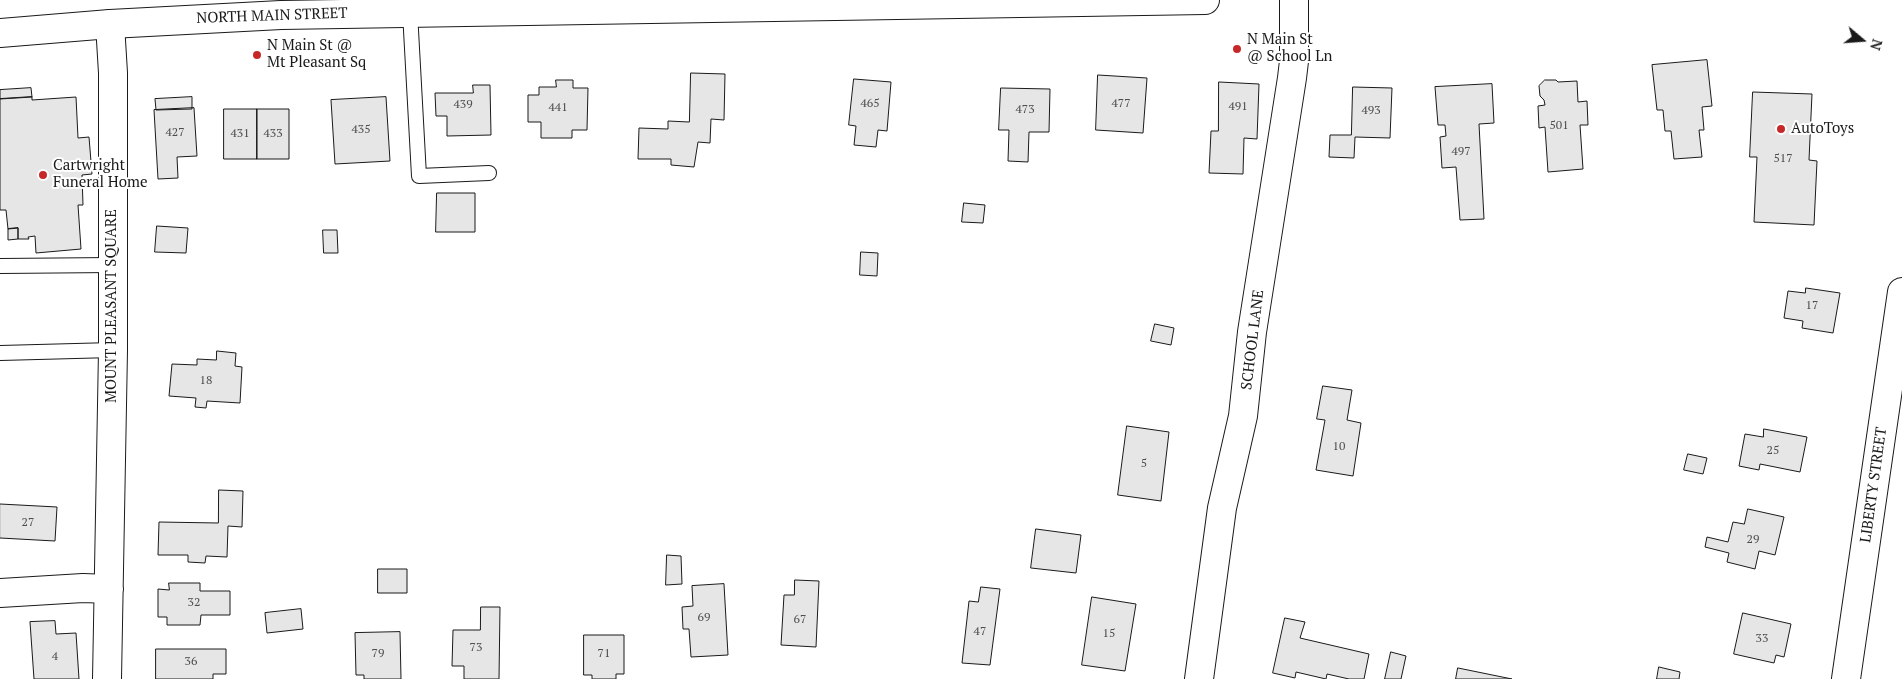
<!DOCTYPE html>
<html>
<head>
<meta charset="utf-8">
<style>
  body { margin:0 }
  #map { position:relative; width:1902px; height:679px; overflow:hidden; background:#fff; font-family:"PT Serif",serif }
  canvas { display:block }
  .north { position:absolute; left:1837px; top:15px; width:50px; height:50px; -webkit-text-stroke:4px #fff; paint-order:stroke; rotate:108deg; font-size:14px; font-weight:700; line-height:20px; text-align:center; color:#1a1a1a }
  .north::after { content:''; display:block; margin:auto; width:18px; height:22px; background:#1a1a1a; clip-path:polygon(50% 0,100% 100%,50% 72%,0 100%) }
</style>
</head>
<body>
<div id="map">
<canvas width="1902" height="679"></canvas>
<div class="north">N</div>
</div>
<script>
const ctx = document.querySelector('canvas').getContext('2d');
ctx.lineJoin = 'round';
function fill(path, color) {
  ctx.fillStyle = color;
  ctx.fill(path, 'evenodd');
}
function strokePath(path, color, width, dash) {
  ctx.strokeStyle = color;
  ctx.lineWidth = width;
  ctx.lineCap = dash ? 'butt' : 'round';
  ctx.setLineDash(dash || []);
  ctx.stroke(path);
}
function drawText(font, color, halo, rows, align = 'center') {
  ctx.font = font + ' "PT Serif",serif';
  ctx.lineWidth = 4;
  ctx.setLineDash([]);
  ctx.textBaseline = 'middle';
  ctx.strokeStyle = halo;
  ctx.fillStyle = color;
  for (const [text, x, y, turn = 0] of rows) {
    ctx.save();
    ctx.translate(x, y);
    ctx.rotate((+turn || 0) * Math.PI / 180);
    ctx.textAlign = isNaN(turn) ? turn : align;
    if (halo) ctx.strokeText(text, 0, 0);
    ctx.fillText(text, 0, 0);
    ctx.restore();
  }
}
const building = new Path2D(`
  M 1707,60 L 1712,106 L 1702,107 L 1704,130 L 1699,130 L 1702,157 L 1674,159 L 1671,131 L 1665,131 L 1663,110 L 1657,110 L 1652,65 Z
  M 691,73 L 725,74 L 724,120 L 711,119 L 710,143 L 698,142 L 694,167 L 671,165 L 671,159 L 638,159 L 639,128 L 668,129 L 668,121 L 689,122 Z
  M 1098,75 L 1147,78 L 1143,133 L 1096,130 Z
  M 854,79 L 891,82 L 887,131 L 878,130 L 876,147 L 854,145 L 856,126 L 849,125 Z
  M 556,80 L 573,80 L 573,88 L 588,88 L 587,130 L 572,130 L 572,138 L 541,138 L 541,122 L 528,122 L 528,95 L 539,95 L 539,87 L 556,87 Z
  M 1545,80 L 1556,80 L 1558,82 L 1577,81 L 1578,102 L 1587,101 L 1588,125 L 1580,125 L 1583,169 L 1548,172 L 1545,127 L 1539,128 L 1538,106 L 1545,105 L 1544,100 L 1540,96 L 1539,86 Z
  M 1219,82 L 1259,84 L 1257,139 L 1244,138 L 1243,174 L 1209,173 L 1211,131 L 1218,131 Z
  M 1492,84 L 1494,123 L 1479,124 L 1484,219 L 1460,220 L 1456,167 L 1442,168 L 1440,137 L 1446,136 L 1445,125 L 1438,125 L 1435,87 Z
  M 473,85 L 490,85 L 491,135 L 447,136 L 447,116 L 436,116 L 435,93 L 473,93 Z
  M 1353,87 L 1392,88 L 1390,138 L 1355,137 L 1354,158 L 1329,157 L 1330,135 L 1351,135 Z
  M 31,88 L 32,97 L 0,99 L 0,90 Z
  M 1001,88 L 1050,89 L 1049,132 L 1029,132 L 1028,162 L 1008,161 L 1009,130 L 999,130 Z
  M 1753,92 L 1812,94 L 1809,160 L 1817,161 L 1814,225 L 1754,222 L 1757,157 L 1750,157 Z
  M 32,97 L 32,100 L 76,97 L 78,138 L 89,137 L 92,174 L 82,175 L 83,205 L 78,205 L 81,249 L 36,253 L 35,236 L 28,237 L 29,239 L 18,239 L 18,228 L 8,229 L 6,210 L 0,210 L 0,99 Z
  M 192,97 L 192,109 L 156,110 L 155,99 Z
  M 386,97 L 390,161 L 335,164 L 331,100 Z
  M 194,108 L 197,156 L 177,157 L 178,178 L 158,179 L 154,110 Z
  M 224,109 L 257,109 L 257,159 L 224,159 Z
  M 257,109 L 289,109 L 289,159 L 257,159 Z
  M 437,193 L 475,193 L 475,232 L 436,232 Z
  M 964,203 L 985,205 L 983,223 L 962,222 Z
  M 157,226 L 188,228 L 186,253 L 155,252 Z
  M 18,228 L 18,239 L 8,240 L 8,229 Z
  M 323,230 L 337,230 L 338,253 L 324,253 Z
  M 861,252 L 878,253 L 877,276 L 860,275 Z
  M 1806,288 L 1840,293 L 1833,333 L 1802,328 L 1803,321 L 1784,318 L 1788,291 L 1805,293 Z
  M 1155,324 L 1174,328 L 1171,345 L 1151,341 Z
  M 217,351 L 236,353 L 235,366 L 242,367 L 240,403 L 207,401 L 206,408 L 195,407 L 196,398 L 169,396 L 172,364 L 197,365 L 197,359 L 216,360 Z
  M 1323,386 L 1352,390 L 1347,420 L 1361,423 L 1353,476 L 1316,470 L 1325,420 L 1317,419 Z
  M 1127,426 L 1169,432 L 1161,501 L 1118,495 Z
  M 1764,429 L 1807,437 L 1800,472 L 1760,464 L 1759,470 L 1739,466 L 1745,434 L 1763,437 Z
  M 1688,454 L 1707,458 L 1703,474 L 1684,470 Z
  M 219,490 L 243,491 L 242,527 L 228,526 L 227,557 L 206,556 L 205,563 L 188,562 L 188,555 L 158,555 L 159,522 L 218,523 Z
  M 0,504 L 57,507 L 55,541 L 0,538 Z
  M 1748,509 L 1784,517 L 1775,555 L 1759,551 L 1755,569 L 1727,562 L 1729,553 L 1705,547 L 1707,537 L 1728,542 L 1733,522 L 1744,524 Z
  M 1036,529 L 1081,535 L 1076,573 L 1031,568 Z
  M 667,555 L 681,556 L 682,584 L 666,585 Z
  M 378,569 L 407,569 L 407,593 L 378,593 Z
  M 795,580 L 819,581 L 816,647 L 781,645 L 784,595 L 794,595 Z
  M 169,583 L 200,583 L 200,591 L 230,591 L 230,615 L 201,615 L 200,625 L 167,625 L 167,617 L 158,617 L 158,589 L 169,590 Z
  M 724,584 L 728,655 L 691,657 L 689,629 L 683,629 L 682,607 L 693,606 L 692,586 Z
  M 981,587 L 1000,589 L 990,665 L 962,663 L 969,601 L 978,602 Z
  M 1092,597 L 1136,604 L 1125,671 L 1082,665 Z
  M 481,607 L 500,607 L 499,679 L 464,679 L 464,666 L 452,666 L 453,630 L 480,630 Z
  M 301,609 L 303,629 L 267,633 L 265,613 Z
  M 1743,613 L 1791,624 L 1784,657 L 1776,655 L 1774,663 L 1734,654 Z
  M 1285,618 L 1305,622 L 1300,638 L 1369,654 L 1364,679 L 1349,679 L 1327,674 L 1326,679 L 1296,672 L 1295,678 L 1273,673 Z
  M 55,621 L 56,634 L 76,633 L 79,679 L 34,679 L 30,622 Z
  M 400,632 L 401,679 L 364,679 L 364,675 L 356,675 L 355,633 Z
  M 584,635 L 624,635 L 624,674 L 616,674 L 616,679 L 592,679 L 592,675 L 584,675 Z
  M 156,649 L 226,649 L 226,674 L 213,674 L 213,679 L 156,679 Z
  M 1391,652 L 1406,656 L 1401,679 L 1385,679 Z
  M 1659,667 L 1680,672 L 1679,679 L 1657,679 Z
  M 1458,668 L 1512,679 L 1456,679 Z`);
const service = new Path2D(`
  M 410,12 L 419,176 L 489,173
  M 0,266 L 113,265
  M 0,353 L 113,350`);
const minor = new Path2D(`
  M 0,593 L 83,588 L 109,589
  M 107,679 L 113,350 L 113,73 L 110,24
  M 1199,679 L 1222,508 L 1243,416 L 1252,332 L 1292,78 L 1294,61 L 1294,0`);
const secondary = new Path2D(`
  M 1846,679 L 1902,292`);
const primary = new Path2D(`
  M 0,33 L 110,24 L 281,15 L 1205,0`);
const markers = [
  [1237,49,5,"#c62828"],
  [257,55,5,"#c62828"],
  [1781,129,5,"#c62828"],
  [43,175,5,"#c62828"]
];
const numberNames = [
  ["465",870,104],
  ["477",1121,104],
  ["439",463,105],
  ["491",1238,107],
  ["441",558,108],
  ["473",1025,110],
  ["493",1371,111],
  ["501",1559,126],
  ["435",361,130],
  ["427",175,133],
  ["431",240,134],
  ["433",273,134],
  ["497",1461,152],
  ["517",1783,159],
  ["17",1812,306],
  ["18",206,381],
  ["10",1339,447],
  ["25",1773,451],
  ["5",1144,464],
  ["27",28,523],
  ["29",1753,540],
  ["32",194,603],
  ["69",704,618],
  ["67",800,620],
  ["47",980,632],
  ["15",1109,634],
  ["33",1762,639],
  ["73",476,648],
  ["79",378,654],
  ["71",604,654],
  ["4",55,657],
  ["36",191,662]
];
const streetNames = [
  ["NORTH MAIN STREET",272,16,-2],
  ["MOUNT PLEASANT SQUARE",112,306,-90],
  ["SCHOOL LANE",1253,340,-83],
  ["LIBERTY STREET",1874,485,-82]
];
const poiNames = [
  ["N Main St",1247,40],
  ["@ School Ln",1247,57],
  ["N Main St @",267,46],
  ["Mt Pleasant Sq",267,63],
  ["AutoToys",1791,129],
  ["Cartwright",53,166],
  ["Funeral Home",53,183]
];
fill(building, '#e6e6e6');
strokePath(building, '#1a1a1a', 1);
strokePath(service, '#1a1a1a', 16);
strokePath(minor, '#1a1a1a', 30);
strokePath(secondary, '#1a1a1a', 30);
strokePath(primary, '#1a1a1a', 30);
strokePath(service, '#fff', 14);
strokePath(minor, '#fff', 28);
strokePath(secondary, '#fff', 28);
strokePath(primary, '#fff', 28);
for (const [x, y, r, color] of markers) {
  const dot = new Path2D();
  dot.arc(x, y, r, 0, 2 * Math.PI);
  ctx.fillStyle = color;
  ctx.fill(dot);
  strokePath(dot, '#fff', 2);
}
drawText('12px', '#4d4d4d', null, numberNames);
drawText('15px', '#1a1a1a', '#fff', streetNames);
drawText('15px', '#1a1a1a', '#fff', poiNames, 'left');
</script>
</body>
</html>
